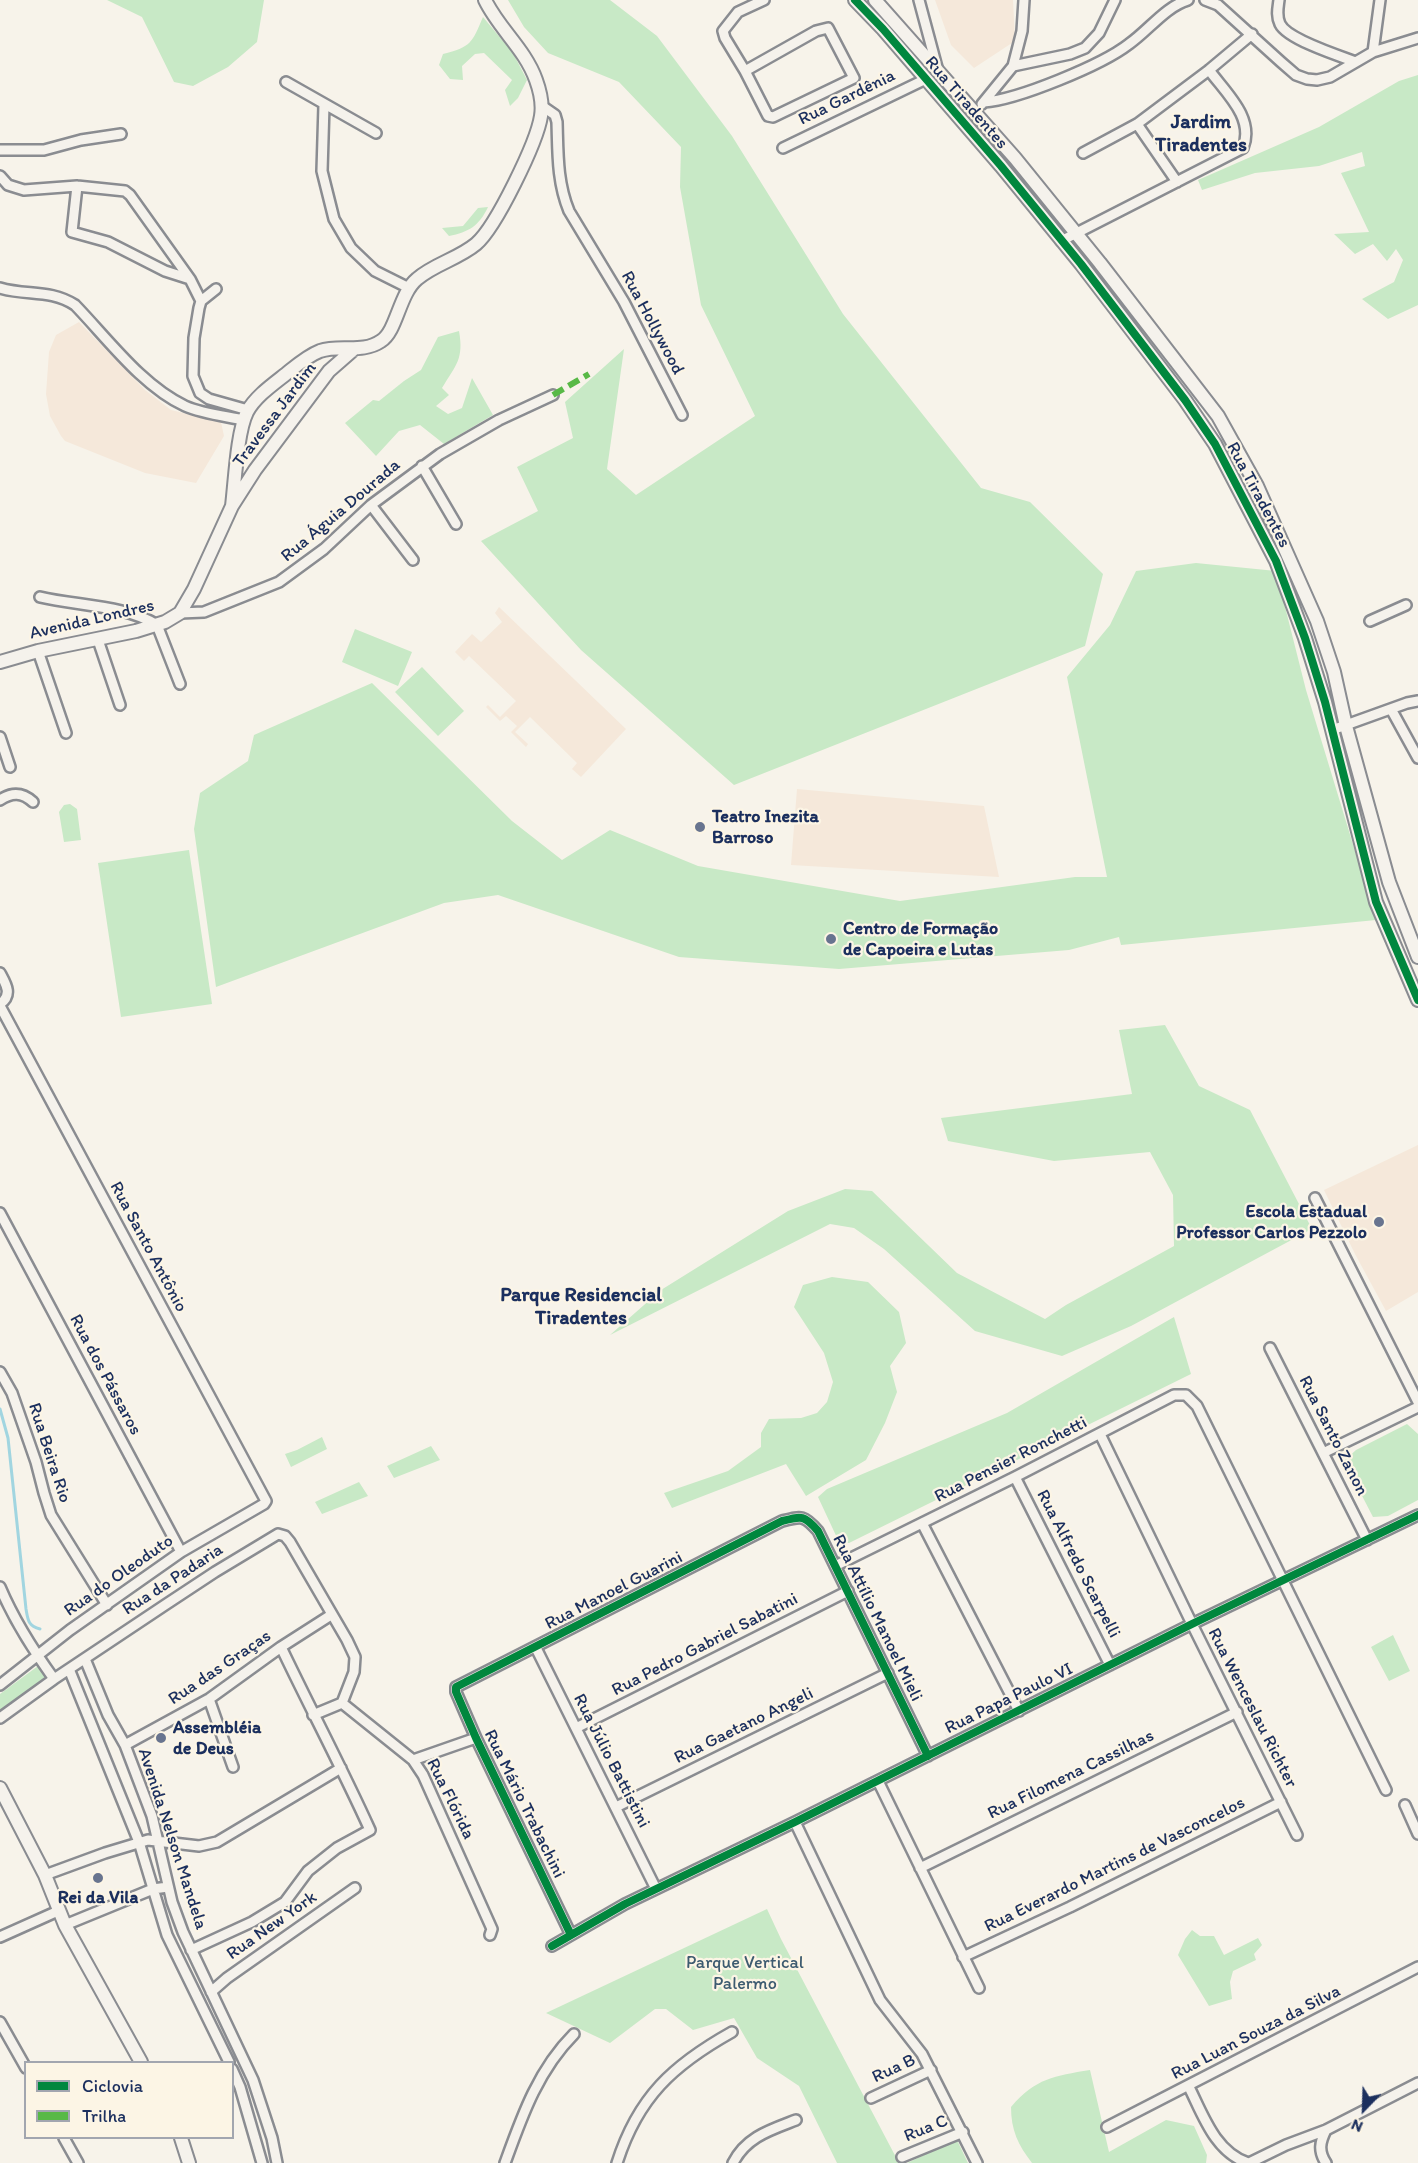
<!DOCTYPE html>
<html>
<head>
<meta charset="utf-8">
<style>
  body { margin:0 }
  #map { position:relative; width:1418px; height:2163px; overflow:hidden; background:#f7f3ea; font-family:Itim,sans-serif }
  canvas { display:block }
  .legend { position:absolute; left:24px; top:2061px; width:210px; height:78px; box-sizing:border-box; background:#fcf5e5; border:2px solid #a2a6af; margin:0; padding:8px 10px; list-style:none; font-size:18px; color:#1b2f5e }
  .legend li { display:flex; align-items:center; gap:12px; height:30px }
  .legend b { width:30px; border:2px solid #a2a6af }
  .north { position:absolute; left:1334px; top:2079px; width:60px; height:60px; -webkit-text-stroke:4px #fcf5e5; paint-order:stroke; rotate:203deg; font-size:16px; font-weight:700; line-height:24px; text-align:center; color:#1b2f5e }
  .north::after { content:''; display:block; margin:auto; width:21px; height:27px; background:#1b2f5e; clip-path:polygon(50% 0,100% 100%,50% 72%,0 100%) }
</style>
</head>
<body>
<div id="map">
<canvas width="1418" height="2163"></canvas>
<ul class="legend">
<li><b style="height:8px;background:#00873e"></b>Ciclovia</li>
<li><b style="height:8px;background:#58b947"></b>Trilha</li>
</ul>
<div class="north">N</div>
</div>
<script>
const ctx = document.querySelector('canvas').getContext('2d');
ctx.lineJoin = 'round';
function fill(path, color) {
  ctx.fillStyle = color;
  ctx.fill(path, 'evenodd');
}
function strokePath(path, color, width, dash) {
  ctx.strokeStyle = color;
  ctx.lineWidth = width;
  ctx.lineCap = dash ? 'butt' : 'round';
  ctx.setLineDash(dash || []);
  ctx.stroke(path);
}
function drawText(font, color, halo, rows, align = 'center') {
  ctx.font = font + ' Itim,sans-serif';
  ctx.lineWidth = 4.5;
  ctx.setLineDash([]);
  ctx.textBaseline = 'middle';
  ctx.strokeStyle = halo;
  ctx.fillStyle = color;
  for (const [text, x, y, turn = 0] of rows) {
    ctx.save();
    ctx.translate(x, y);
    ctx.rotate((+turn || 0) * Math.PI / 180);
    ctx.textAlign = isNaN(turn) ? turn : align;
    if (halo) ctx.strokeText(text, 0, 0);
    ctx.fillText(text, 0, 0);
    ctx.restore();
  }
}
const built = new Path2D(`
  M 935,0 L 1013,0 L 1015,41 L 974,68 L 951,45 Z
  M 79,322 L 145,390 L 171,410 L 221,422 L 224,436 L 196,483 L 145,473 L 65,441 L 61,436 L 50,416 L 46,394 L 49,352 L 56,335 Z
  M 499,607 L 626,729 L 581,777 L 572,769 L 577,763 L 530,717 L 515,732 L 528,744 L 526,747 L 511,732 L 517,726 L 506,716 L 500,721 L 486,707 L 488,705 L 500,717 L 516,701 L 469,656 L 464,661 L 455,652 L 472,634 L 481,642 L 502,622 L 495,613 Z
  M 797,789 L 984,806 L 999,877 L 791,865 Z
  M 1418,1145 L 1418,1292 L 1386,1311 L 1355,1254 L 1324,1190 Z`);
const green = new Path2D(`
  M 107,0 L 264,0 L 257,42 L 228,67 L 193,86 L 174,82 L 142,17 Z
  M 508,0 L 610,0 L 657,36 L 732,136 L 843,314 L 981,488 L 1030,502 L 1103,574 L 1085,646 L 734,785 L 581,650 L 481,541 L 538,511 L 517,467 L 573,438 L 565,402 L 624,349 L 607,469 L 636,495 L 755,416 L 701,305 L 680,187 L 681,147 L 619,82 L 548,53 L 524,27 Z
  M 483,17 L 513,53 L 527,80 L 518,98 L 510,106 L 505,90 L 512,80 L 484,53 L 475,54 L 462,66 L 463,80 L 450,79 L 439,65 L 443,54 C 471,47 472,43 483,17 Z
  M 1418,75 L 1418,305 L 1388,319 L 1362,299 L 1394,282 L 1403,260 L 1396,249 L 1387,261 L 1373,244 L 1355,254 L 1334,234 L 1369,232 L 1341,173 L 1365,166 L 1362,152 L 1319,166 L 1255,173 L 1202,190 L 1198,180 L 1319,127 L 1399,81 Z
  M 488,207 C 479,226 469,232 449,236 L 442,228 L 463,226 L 478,208 Z
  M 459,331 C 464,359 456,365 442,388 L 449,395 L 436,406 L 448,414 L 462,408 L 472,378 L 493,415 L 444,444 L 420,425 L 399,431 L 376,456 L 345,423 L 373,400 L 379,401 L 404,381 L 421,370 L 438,337 Z
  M 1196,563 L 1276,571 L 1306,690 L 1376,920 L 1121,945 L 1119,937 L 1069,950 L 839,969 L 679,957 L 498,895 L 444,903 L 216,987 L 194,829 L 200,793 L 248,761 L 254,735 L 372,683 L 512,821 L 562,860 L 610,830 L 698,866 L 900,901 L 1075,877 L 1107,877 L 1067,677 L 1110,625 L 1136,571 Z
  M 355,629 L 412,652 L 398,686 L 342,662 Z
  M 422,667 L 464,711 L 438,736 L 395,692 Z
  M 70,804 L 77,809 L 81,840 L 64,842 L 59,812 L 64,805 Z
  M 189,850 L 212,1004 L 121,1017 L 98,863 Z
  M 1165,1025 L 1199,1086 L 1250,1110 L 1312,1229 L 1131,1326 L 1062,1356 L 975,1331 L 884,1249 L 854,1228 L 830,1224 L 610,1335 L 661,1290 L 788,1211 L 845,1189 L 872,1191 L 957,1273 L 1045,1319 L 1066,1305 L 1174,1246 L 1173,1195 L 1150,1152 L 1054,1161 L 948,1141 L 941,1118 L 1132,1094 L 1119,1030 Z
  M 832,1277 L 868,1282 L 899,1312 L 906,1343 L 890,1366 L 897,1392 L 885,1423 L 866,1460 L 806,1496 L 786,1464 L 672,1508 L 664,1493 L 728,1471 L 761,1447 L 761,1433 L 769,1419 L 801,1418 L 817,1413 L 827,1402 L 833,1382 L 824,1353 L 794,1307 L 803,1285 Z
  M 1174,1317 L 1191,1374 L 849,1543 L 839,1542 L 818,1497 L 827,1489 L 1007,1413 Z
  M 1407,1424 L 1418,1434 L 1418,1500 L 1388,1516 L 1373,1517 L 1344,1461 L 1356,1450 Z
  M 322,1437 L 327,1449 L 291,1467 L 285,1454 L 297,1450 Z
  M 431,1446 L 440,1460 L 394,1478 L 387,1466 Z
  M 359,1482 L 368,1496 L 322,1514 L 315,1502 Z
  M 1393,1635 L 1410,1671 L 1389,1681 L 1371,1647 Z
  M 38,1666 L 47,1680 L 0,1715 L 0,1694 Z
  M 767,1909 L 781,1939 L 899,2163 L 837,2163 L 799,2086 L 757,2058 L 734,2018 L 693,2030 L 666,2009 L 655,2009 L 610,2043 L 546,2013 Z
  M 1192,1930 L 1200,1936 L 1214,1936 L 1224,1955 L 1258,1938 L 1262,1945 L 1254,1954 L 1256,1960 L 1233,1971 L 1230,1982 L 1232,1999 L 1209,2006 L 1178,1955 L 1185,1939 Z
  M 1090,2070 L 1109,2152 L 1166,2120 L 1194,2126 L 1207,2155 L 1206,2163 L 1032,2163 C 1018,2145 1011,2130 1011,2107 C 1036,2078 1054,2076 1090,2070 Z
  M 957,2140 L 968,2163 L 907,2163 Z`);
const stream = new Path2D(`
  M 0,1409 L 8,1438 L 26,1609 C 28,1620 28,1626 40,1629`);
const minor = new Path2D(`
  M 919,0 L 938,71
  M 1205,0 L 1218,5 L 1281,62 L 1296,75 L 1307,79 L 1317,80 L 1330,77 L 1373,52 L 1418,38
  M 1279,0 C 1278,8 1276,16 1280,24 C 1287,39 1339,56 1356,62
  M 1373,52 L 1380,0
  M 1013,66 L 1022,31 L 1024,0
  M 745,71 L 816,31 L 828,28 L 854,78 L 773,117 L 768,116 L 745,71 L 725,38 L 723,31 L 738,12 L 764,0
  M 286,82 L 376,133
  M 984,102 C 1017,100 1102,65 1129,44 C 1149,30 1165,7 1188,0
  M 982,104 L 1013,66 L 1070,54 L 1085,48 L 1099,33 L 1115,0
  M 324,105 L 322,171 L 334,219 L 351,248 L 375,271 L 409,288
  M 542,106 L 555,115 L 557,122 C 558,153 557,182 569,211 L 624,302 L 682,415
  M 1137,124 L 1177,182
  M 783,148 L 926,79
  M 0,150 L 44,150 L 81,140 L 121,134
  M 1083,153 L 1137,124 L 1209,70 L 1252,34
  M 0,176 L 8,185 L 24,190 L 77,186 L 125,191 L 130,195 L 190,279 L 201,301
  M 77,186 L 72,232 L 108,242 L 165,271 L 190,279
  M 1061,241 L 1243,148 C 1255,118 1226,93 1209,70
  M 0,288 C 27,296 50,289 75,305 C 107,338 142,386 185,406 C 203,414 225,416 244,420
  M 216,289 L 201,301 L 199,308 L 194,338 L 193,376 L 200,393 L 209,399 L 248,410
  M 422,466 L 456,524
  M 371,505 L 413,560
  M 40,597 C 77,606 126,605 157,625 L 180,684
  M 180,613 L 204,612 L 279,582 L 324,549 L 371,505 L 440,454 L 499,420 L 553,395
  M 1370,621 L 1406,605
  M 98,640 L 120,705
  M 38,651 L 66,733
  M 1391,709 L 1418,758
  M 1332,730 L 1407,703 L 1418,701
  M 0,737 L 10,767
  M 0,800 C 12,792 22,792 33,802
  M 0,973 C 6,984 13,995 0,1004
  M 0,1006 L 266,1501 L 264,1504 L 181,1552 L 70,1630 L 0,1685
  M 1315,1198 L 1418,1402
  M 0,1213 L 181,1552
  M 1270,1348 L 1367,1540
  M 0,1372 L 12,1393 L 36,1462 L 44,1493 L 51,1515 L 107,1605
  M 1100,1434 L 1192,1624 L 1297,1835
  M 1323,1453 L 1418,1407
  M 1015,1477 L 1110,1665
  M 922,1523 L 1019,1711
  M 835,1566 L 1015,1477 L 1174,1395 L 1186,1395 L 1197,1406 L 1386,1790
  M 0,1587 C 14,1620 33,1650 54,1679
  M 536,1648 L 656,1889
  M 85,1659 L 108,1715 L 125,1745 L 152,1816 L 172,1902 L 183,1932 L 253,2080 L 272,2138 L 277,2163
  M 69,1669 L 139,1842 L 167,1935 L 229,2062
  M 209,1699 L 233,1767
  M 342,1703 L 413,1760 L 423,1775 L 492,1929 L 490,1935
  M 0,1718 L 54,1679 L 165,1605 L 215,1572 L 278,1534 L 285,1536 L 290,1542 L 347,1640 L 355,1657 L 354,1672 L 342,1703 L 313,1715
  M 576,1728 L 848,1591
  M 125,1745 L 209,1699 L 281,1647 L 331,1615
  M 413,1760 L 476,1738
  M 878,1781 L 979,1988
  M 1405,1805 L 1418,1834
  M 616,1807 L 888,1673
  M 795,1822 L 880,2000 L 922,2054 L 977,2163
  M 920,1868 L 1237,1712
  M 45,1875 L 105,1853 L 148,1840 L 199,1846 L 217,1842 L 341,1768
  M 65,1925 L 153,1889 L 168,1887
  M 571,1935 L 476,1738 L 456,1692 L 456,1687 L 782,1521 C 802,1516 804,1515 818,1531 L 928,1756
  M 0,1937 L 58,1911
  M 552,1946 L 625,1904 L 795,1822 L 1192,1624 L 1418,1515
  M 191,1950 L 252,1922 L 285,1902 L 308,1871 L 337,1848 L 370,1830 C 342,1768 310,1708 281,1647
  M 963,1957 L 1070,1907 L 1281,1802
  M 211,1992 L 227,1978 L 355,1888
  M 0,2022 L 26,2068
  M 232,2069 L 240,2087 L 262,2163
  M 1189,2087 C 1203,2115 1215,2152 1248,2163
  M 871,2098 L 931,2070
  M 1107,2127 L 1418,1967
  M 64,2138 L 78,2163
  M 902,2157 L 963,2132
  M 505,2163 C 522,2116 538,2070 574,2034
  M 617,2163 C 638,2097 673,2065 732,2032
  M 733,2163 C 746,2137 770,2130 796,2120
  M 1249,2163 L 1286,2145 L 1326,2130 L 1418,2083
  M 1326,2163 C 1318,2151 1320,2142 1326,2130`);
const tertiary = new Path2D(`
  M 855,0 L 883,29 L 1001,166 L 1081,264 L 1185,400 L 1215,444 L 1276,561 L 1305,638 L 1325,702 L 1376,902 L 1418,1000
  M 875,0 L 1015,158 L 1100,263 L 1218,416 L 1257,486 L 1317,621 L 1334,672 L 1346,726 L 1389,882 L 1418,957
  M 232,506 C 235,482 237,432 247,412 C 255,397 272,385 286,374 C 296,366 307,356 320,351 C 340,344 362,354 381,341 C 397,331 399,294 417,279 C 434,264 458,259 476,244 C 496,227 537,142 541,116 C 543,104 540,91 536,80 C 525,49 499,29 485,0
  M 0,662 L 38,651 L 136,631 L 165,622 L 180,613 L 194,589 L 232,506 L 255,470 L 329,371 L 353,350
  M 0,1788 L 45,1875 L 65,1925 L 141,2062
  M 181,2138 L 189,2163`);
const quiet = new Path2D(`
  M 553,395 L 589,374`);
const cycleway = new Path2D(`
  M 855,0 L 883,29 L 1001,166 L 1081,264 L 1185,400 L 1215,444 L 1276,561 L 1305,638 L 1325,702 L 1376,902 L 1418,1000
  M 571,1935 L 476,1738 L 456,1692 L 456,1687 L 782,1521 C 802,1516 804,1515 818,1531 L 928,1756
  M 552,1946 L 625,1904 L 795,1822 L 1192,1624 L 1418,1515`);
const markers = [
  [700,827,6,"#68748f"],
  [831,939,6,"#68748f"],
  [1379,1222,6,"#68748f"],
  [161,1738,6,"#68748f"],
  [98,1878,6,"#68748f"]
];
const streetNames = [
  ["Rua Gardênia",847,98,-26],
  ["Rua Tiradentes",966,103,49],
  ["Rua Hollywood",652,323,62],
  ["Travessa Jardim",275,415,-53],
  ["Rua Tiradentes",1258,495,62],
  ["Rua Águia Dourada",341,511,-40],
  ["Avenida Londres",92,620,-13],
  ["Rua Santo Antônio",148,1247,62],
  ["Rua dos Pássaros",105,1375,62],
  ["Rua Santo Zanon",1333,1436,63],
  ["Rua Beira Rio",49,1453,72],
  ["Rua Pensier Ronchetti",1011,1460,-27],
  ["Rua Alfredo Scarpelli",1078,1564,63],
  ["Rua do Oleoduto",119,1576,-35],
  ["Rua da Padaria",173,1580,-33],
  ["Rua Manoel Guarini",614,1591,-27],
  ["Rua Attílio Manoel Mieli",877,1618,64],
  ["Rua Pedro Gabriel Sabatini",705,1645,-27],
  ["Rua das Graças",220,1668,-34],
  ["Rua Papa Paulo VI",1009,1699,-26],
  ["Rua Wenceslau Richter",1252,1708,63],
  ["Rua Gaetano Angeli",744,1726,-26],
  ["Rua Júlio Battistini",611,1761,63],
  ["Rua Filomena Cassilhas",1071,1775,-26],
  ["Rua Flórida",450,1799,64],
  ["Rua Mário Trabachini",524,1804,64],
  ["Avenida Nelson Mandela",172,1839,72],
  ["Rua Everardo Martins de Vasconcelos",1115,1865,-26],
  ["Rua New York",272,1926,-35],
  ["Rua Luan Souza da Silva",1256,2033,-27],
  ["Rua B",894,2069,-25],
  ["Rua C",926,2129,-22]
];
const poiNames = [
  ["Teatro Inezita",712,817],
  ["Barroso",712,838],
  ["Centro de Formação",843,929],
  ["de Capoeira e Lutas",843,950],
  ["Escola Estadual",1367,1212,"right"],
  ["Professor Carlos Pezzolo",1367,1233,"right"],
  ["Assembléia",173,1728],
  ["de Deus",173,1749],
  ["Rei da Vila",98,1898,"center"]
];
const parkNames = [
  ["Parque Vertical",745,1963],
  ["Palermo",745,1984]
];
const neighbourhoodNames = [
  ["Jardim",1201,123],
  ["Tiradentes",1201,146],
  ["Parque Residencial",581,1296],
  ["Tiradentes",581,1319]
];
fill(built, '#f5e8da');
fill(green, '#c8e9c6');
strokePath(stream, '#a1d5e0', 3);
strokePath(minor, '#8a8c91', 14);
strokePath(tertiary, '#8a8c91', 16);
strokePath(minor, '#f5f2ec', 9);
strokePath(tertiary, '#f5f2ec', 12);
strokePath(quiet, '#58b947', 6, [12, 6]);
strokePath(cycleway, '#00873e', 8);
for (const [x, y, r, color] of markers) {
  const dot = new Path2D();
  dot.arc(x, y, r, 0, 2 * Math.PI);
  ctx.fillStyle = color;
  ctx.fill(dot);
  strokePath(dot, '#fcf5e5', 2);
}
drawText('18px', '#1b2f5e', '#fcf5e5', streetNames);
drawText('bold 18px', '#1b2f5e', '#fcf5e5', poiNames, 'left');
drawText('18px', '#3d5b70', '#fcf5e5', parkNames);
drawText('bold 20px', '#1b2f5e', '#fcf5e5', neighbourhoodNames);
</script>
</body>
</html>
